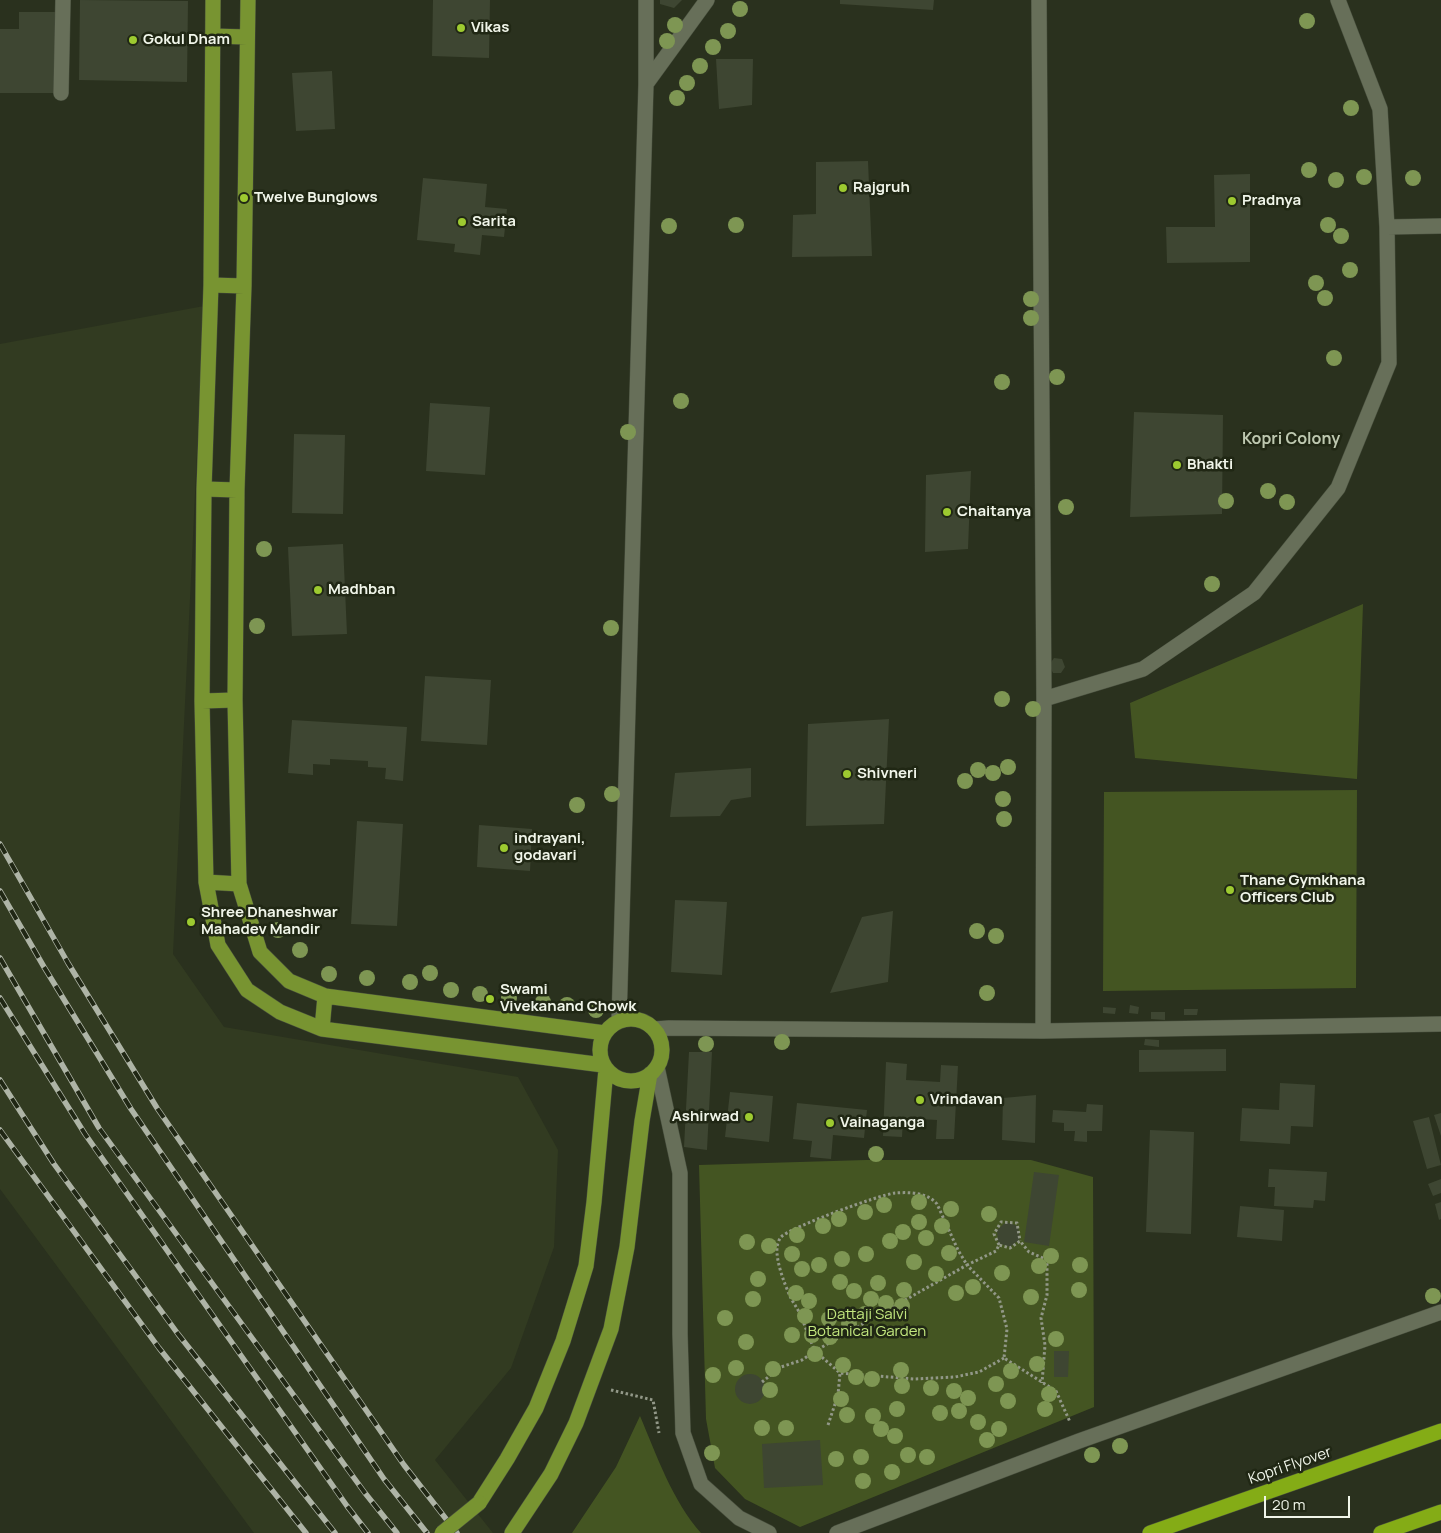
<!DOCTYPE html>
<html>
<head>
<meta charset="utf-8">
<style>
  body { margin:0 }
  #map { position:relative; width:1441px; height:1533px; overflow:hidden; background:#2a311e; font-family:Manrope,sans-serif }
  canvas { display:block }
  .scale { position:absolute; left:1264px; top:1496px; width:86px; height:22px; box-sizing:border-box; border:2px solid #f0f5e9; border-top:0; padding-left:6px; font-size:15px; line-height:18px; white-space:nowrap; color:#f0f5e9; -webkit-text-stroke:4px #202714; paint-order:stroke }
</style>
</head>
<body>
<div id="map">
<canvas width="1441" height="1533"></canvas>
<div class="scale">20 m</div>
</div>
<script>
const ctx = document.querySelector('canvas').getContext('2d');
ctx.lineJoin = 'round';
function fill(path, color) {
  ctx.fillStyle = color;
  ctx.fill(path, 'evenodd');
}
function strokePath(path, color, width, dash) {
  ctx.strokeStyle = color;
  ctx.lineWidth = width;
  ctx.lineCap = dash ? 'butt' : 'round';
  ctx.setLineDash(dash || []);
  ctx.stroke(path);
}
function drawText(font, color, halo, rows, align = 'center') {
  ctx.font = font + ' Manrope,sans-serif';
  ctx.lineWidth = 5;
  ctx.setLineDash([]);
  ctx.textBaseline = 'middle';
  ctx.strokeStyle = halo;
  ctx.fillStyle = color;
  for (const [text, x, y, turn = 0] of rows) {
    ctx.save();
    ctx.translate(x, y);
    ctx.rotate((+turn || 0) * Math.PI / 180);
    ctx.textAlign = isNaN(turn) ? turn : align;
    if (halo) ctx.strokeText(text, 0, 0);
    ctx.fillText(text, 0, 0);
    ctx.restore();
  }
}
const built = new Path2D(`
  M 204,306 L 173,954 L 224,1027 L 518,1077 L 558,1150 L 554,1247 L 511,1368 L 435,1460 L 493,1533 L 254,1533 L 0,1189 L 0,344 Z`);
const green = new Path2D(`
  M 1363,604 L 1357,779 L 1135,758 L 1130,703 Z
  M 1357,790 L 1356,988 L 1103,991 L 1104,792 Z
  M 866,1160 L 1031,1160 L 1093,1177 L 1094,1407 L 800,1527 L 745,1499 L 715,1468 L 706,1419 L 699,1165 Z
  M 640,1416 C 657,1456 672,1500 701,1533 L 572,1533 L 616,1467 Z`);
const building = new Path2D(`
  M 80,0 L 188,1 L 187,82 L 79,80 Z
  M 433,0 L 490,0 L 489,58 L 432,56 Z
  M 660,0 L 682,0 L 674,8 L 660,4 Z
  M 840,0 L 934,0 L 933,10 L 840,4 Z
  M 19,12 L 56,12 L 55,93 L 0,93 L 0,29 L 19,29 Z
  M 716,59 L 753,59 L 752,105 L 719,109 Z
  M 332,71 L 335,129 L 296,131 L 292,73 Z
  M 868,161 L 872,256 L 792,257 L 793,215 L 816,214 L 816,162 Z
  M 1250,174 L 1250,262 L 1167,263 L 1166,227 L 1215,227 L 1214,175 Z
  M 423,178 L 487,184 L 485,207 L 507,209 L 504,237 L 482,235 L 480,255 L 454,252 L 455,244 L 417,240 Z
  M 430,403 L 490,407 L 485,475 L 426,471 Z
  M 1134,412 L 1223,415 L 1222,514 L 1130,517 Z
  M 294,434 L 345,435 L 343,514 L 292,513 Z
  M 971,471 L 968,549 L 925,552 L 926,475 Z
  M 343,544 L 347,634 L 292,636 L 288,547 Z
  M 1054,658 L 1062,659 L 1065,667 L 1061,673 L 1053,673 L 1049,665 Z
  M 425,676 L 491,680 L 487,745 L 421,741 Z
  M 889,719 L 884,824 L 806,826 L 808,724 Z
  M 292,720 L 407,727 L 403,781 L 385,779 L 386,768 L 368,767 L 368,761 L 330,759 L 330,765 L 313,764 L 313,775 L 288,773 Z
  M 751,768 L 751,797 L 731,800 L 720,816 L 670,817 L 675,773 Z
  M 357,821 L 403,824 L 397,926 L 351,924 Z
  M 479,825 L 532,829 L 530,871 L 477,867 Z
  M 675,900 L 727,902 L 722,975 L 671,972 Z
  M 893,911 L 888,982 L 830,993 L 862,917 Z
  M 1130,1005 L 1139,1007 L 1138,1014 L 1129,1013 Z
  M 1103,1007 L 1116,1008 L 1115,1014 L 1103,1013 Z
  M 1184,1009 L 1198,1009 L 1197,1015 L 1184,1015 Z
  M 1151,1012 L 1165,1012 L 1165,1020 L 1151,1019 Z
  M 1145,1039 L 1159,1040 L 1159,1047 L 1144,1045 Z
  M 1226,1049 L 1226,1071 L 1139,1072 L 1139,1050 Z
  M 689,1052 L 712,1052 L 707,1150 L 684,1147 Z
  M 886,1062 L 907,1064 L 906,1080 L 940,1082 L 941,1065 L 958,1066 L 954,1139 L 936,1139 L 937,1120 L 903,1118 L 902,1137 L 883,1136 Z
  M 1280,1083 L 1315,1085 L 1313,1127 L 1291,1126 L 1290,1144 L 1240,1141 L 1242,1108 L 1279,1110 Z
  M 730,1092 L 773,1096 L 769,1142 L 725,1137 Z
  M 1036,1095 L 1035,1143 L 1002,1140 L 1003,1098 Z
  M 797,1103 L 867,1110 L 864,1138 L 833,1135 L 831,1159 L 810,1157 L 812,1141 L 793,1139 Z
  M 1087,1104 L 1103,1105 L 1102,1131 L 1087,1131 L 1087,1142 L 1074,1141 L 1075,1131 L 1064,1131 L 1064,1123 L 1052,1122 L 1053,1110 L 1086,1112 Z
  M 1441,1113 L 1441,1136 L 1434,1115 Z
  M 1429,1117 L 1441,1165 L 1427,1169 L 1413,1121 Z
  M 1150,1130 L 1194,1132 L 1191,1234 L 1146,1232 Z
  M 1269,1169 L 1327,1172 L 1325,1201 L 1314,1200 L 1313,1208 L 1274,1206 L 1275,1187 L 1268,1187 Z
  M 1034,1172 L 1059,1175 L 1049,1246 L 1024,1242 Z
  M 1441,1179 L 1441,1193 L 1433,1196 L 1428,1184 Z
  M 1441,1202 L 1441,1219 L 1439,1220 L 1435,1204 Z
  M 1240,1206 L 1284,1210 L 1282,1241 L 1237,1237 Z
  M 1006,1222 L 1018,1226 L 1020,1239 L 1010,1247 L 998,1243 L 997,1230 Z
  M 1054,1351 L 1069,1351 L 1068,1377 L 1054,1377 Z
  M735 1389a15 15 0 1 1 30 0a15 15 0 1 1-30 0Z
  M 820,1440 L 823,1485 L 764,1488 L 762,1444 Z`);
const path = new Path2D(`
  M 999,1245 L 994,1234 L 1001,1222 L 1017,1223 L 1020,1241
  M 1004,1358 L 979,1372 L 955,1377 L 914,1379 L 840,1373 L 815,1351 L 967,1265 L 999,1298 L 1007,1329 L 1004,1358 L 1056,1391 L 1070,1422
  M 762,1382 L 781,1367 L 802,1360 L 815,1351 C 809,1338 805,1325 799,1312 C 796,1306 792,1301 790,1296 C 784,1283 776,1261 777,1248 C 777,1245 779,1239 781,1237 C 791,1227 879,1195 895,1193 C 909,1192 927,1192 937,1204 L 958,1250 L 967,1265 L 996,1251 L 999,1245 L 1010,1248 L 1020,1241 L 1029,1252 L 1047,1260 L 1047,1295 L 1041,1318 L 1045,1345 L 1042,1383
  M 611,1390 L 653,1400 L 659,1433
  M 828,1425 L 838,1395 L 840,1373`);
const minor = new Path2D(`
  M 1039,0 L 1044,699 L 1043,1031
  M 646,84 L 707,0
  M 61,93 L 63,0
  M 1387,227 L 1441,226
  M 1044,699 L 1143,669 L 1254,593 L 1338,488 L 1389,363 L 1387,227 L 1380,109 L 1338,0
  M 619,1021 L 646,84 L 646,0
  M 654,1029 L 669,1028 L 1043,1031 L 1441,1024
  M 657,1067 L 680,1173 L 680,1334 L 683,1433 L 701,1484 L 739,1518 L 769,1533
  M 837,1533 L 1079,1441 L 1441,1312`);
const major = new Path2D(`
  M 213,0 L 211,285 L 204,489 L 202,701 L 206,882 L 218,945 L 247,990 L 280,1012 L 322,1029 L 603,1065
  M 248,0 L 244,286 L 237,490 L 235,700 L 239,884 L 260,952 L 289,981 L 325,996 L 605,1033
  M 212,36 L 247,37
  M 211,285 L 244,286
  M 204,489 L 237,490
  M 202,701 L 235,700
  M 206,882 L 239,884
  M600 1050a31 31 0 1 1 62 0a31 31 0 1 1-62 0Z
  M 322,1029 L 325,996
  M 479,1503 L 507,1459 L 536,1408 L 563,1341 L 586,1266 L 594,1202 L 606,1069
  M 512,1533 L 551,1474 L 576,1423 L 611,1329 L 627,1247 L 642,1121 L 650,1074`);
const highway = new Path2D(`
  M 1150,1533 L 1441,1431
  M 1381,1533 L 1441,1512`);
const rail = new Path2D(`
  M 0,844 L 68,963 L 157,1108 L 404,1465 L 457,1533
  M 0,891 L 44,967 L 131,1109 L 384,1479 L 427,1533
  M 0,958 L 99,1128 L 365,1493 L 397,1533
  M 0,998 L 85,1134 L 347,1506 L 368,1533
  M 0,1080 L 54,1164 L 178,1334 L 335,1533
  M 0,1130 L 159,1348 L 306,1533`);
const majorBridge = new Path2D(`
  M 442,1533 L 479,1503`);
const trees = [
  [740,9],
  [1307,21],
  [675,25],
  [728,31],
  [667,41],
  [713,47],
  [700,66],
  [687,83],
  [677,98],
  [1351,108],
  [1309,170],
  [1364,177],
  [1413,178],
  [1336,180],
  [736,225],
  [1328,225],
  [669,226],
  [1341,236],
  [1350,270],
  [1316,283],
  [1325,298],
  [1031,299],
  [1031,318],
  [1334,358],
  [1057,377],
  [1002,382],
  [681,401],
  [628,432],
  [1268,491],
  [1226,501],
  [1287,502],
  [1066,507],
  [264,549],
  [1212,584],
  [257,626],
  [611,628],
  [1002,699],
  [1033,709],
  [1008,767],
  [978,770],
  [993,773],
  [965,781],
  [612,794],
  [1003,799],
  [577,805],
  [1004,819],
  [278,930],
  [977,931],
  [996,936],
  [300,950],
  [430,973],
  [329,974],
  [367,978],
  [410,982],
  [451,990],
  [987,993],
  [480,994],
  [509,998],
  [543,1002],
  [567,1005],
  [596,1010],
  [782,1042],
  [706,1044],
  [876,1154],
  [919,1202],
  [884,1205],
  [951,1209],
  [865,1212],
  [989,1214],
  [839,1219],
  [919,1222],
  [823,1226],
  [942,1226],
  [903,1232],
  [797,1235],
  [926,1238],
  [890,1241],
  [747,1242],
  [769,1246],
  [949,1253],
  [792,1254],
  [866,1254],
  [1051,1256],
  [842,1259],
  [914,1262],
  [819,1265],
  [1080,1265],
  [1039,1266],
  [802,1269],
  [1002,1273],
  [936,1274],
  [758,1279],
  [840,1282],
  [878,1283],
  [973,1287],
  [904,1290],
  [1079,1290],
  [854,1291],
  [796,1293],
  [956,1293],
  [1433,1296],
  [1031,1297],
  [753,1299],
  [871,1299],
  [809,1301],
  [886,1303],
  [902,1306],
  [865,1314],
  [805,1316],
  [725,1318],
  [829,1319],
  [849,1324],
  [792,1335],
  [812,1335],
  [830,1337],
  [1056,1339],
  [746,1342],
  [815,1354],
  [1037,1364],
  [843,1365],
  [736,1368],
  [773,1369],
  [901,1370],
  [1011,1371],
  [713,1375],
  [856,1377],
  [872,1379],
  [996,1384],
  [902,1386],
  [931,1388],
  [770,1390],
  [954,1391],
  [1049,1394],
  [968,1398],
  [841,1399],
  [1008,1401],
  [897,1409],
  [1045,1409],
  [959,1411],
  [940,1413],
  [847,1415],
  [873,1416],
  [978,1422],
  [762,1428],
  [786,1428],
  [881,1429],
  [999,1429],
  [895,1436],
  [987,1440],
  [1120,1446],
  [712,1453],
  [908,1455],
  [1092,1455],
  [861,1457],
  [927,1457],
  [836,1459],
  [892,1472],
  [863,1481]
];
const markers = [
  [461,28,5,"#9dca30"],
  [133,40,5,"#9dca30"],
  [843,188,5,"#9dca30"],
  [244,198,5,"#9dca30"],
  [1232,201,5,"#9dca30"],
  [462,222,5,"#9dca30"],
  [1177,465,5,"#9dca30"],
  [947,512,5,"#9dca30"],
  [318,590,5,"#9dca30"],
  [847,774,5,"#9dca30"],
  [504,848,5,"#9dca30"],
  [1230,890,5,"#9dca30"],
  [191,922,5,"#9dca30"],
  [490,999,5,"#9dca30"],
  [920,1100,5,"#9dca30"],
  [749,1117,5,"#9dca30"],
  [830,1123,5,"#9dca30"]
];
const poiNames = [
  ["Vikas",471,28],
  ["Gokul Dham",143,40],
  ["Rajgruh",853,188],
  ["Twelve Bunglows",254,198],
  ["Pradnya",1242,201],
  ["Sarita",472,222],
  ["Bhakti",1187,465],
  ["Chaitanya",957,512],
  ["Madhban",328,590],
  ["Shivneri",857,774],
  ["indrayani,",514,839],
  ["godavari",514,856],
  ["Thane Gymkhana",1240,881],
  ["Officers Club",1240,898],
  ["Shree Dhaneshwar",201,913],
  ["Mahadev Mandir",201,930],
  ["Swami",500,990],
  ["Vivekanand Chowk",500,1007],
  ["Vrindavan",930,1100],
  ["Ashirwad",739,1117,"right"],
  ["Vainaganga",840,1123]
];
const parkNames = [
  ["Dattaji Salvi",867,1315],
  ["Botanical Garden",867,1332]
];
const streetNames = [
  ["Kopri Flyover",1290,1466,-19]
];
const neighbourhoodNames = [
  ["Kopri Colony",1291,440]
];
fill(built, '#323b21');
fill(green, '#452');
fill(building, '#3e4632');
strokePath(minor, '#474e3d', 16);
strokePath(major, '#474e3d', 16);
strokePath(highway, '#474e3d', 16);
strokePath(path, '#929888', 3, [2.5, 2.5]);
strokePath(minor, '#676f59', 15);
strokePath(major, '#789431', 15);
strokePath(highway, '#84ac16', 15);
strokePath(rail, '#aeb4a6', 5.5);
strokePath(rail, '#202714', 4, [11]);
strokePath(majorBridge, '#474e3d', 16, []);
strokePath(majorBridge, '#789431', 15);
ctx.fillStyle = '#7e9653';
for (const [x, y] of trees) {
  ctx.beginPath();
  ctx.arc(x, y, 8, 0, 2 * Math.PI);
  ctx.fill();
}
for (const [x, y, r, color] of markers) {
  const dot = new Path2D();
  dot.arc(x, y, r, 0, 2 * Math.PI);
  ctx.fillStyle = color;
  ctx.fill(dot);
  strokePath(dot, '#202714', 2);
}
drawText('bold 15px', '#f0f5e9', '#202714', poiNames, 'left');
drawText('15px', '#c3e87f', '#202714', parkNames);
drawText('15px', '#f0f5e9', '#202714', streetNames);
drawText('bold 16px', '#bec8b0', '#202714', neighbourhoodNames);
</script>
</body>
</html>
